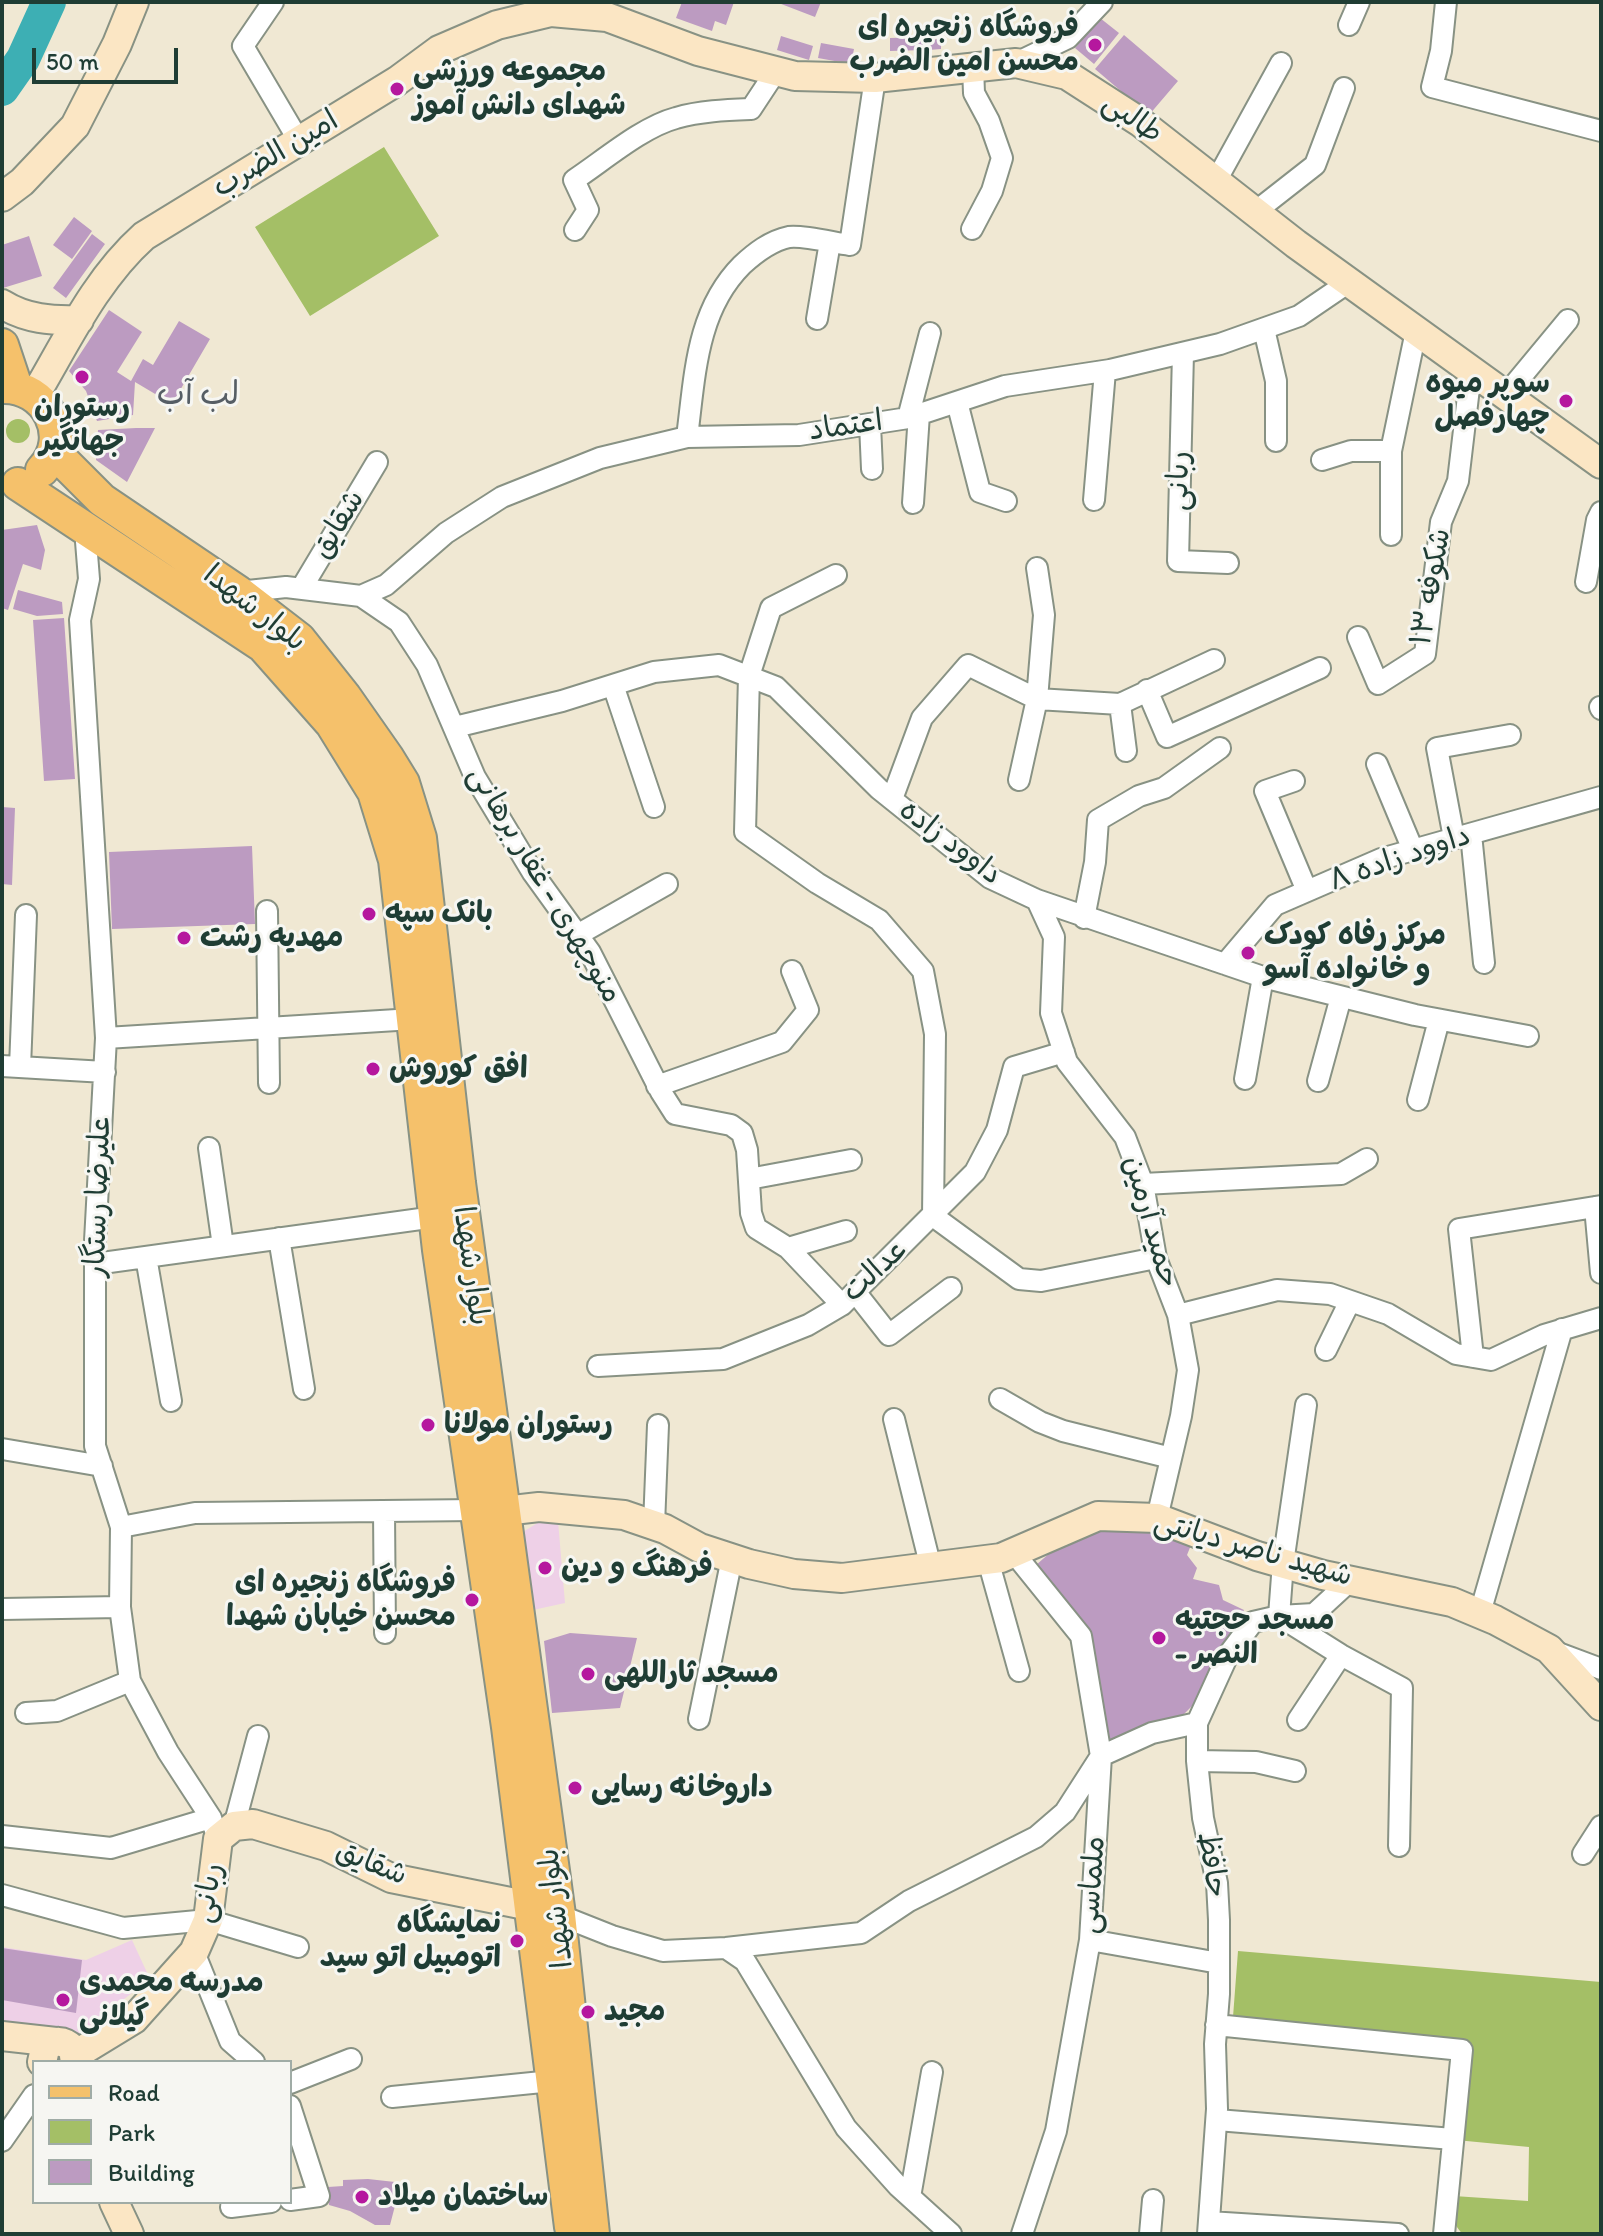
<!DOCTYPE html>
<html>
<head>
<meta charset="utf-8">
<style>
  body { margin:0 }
  #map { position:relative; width:1603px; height:2236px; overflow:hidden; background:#f0e8d3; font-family:Itim,sans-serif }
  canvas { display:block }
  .frame { position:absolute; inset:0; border:4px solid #1f3d34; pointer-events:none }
  .legend { position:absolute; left:32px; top:2060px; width:260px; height:144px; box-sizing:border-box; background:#f6f6f2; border:2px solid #a0aca6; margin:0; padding:10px 14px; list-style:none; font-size:24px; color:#1f3d34 }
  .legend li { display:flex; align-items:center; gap:16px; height:40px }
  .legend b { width:40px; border:2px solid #a0aca6 }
  .scale { position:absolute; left:32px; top:48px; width:146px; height:36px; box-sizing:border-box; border:4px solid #1f3d34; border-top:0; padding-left:10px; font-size:24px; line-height:28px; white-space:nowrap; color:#1f3d34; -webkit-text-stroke:6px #f6f6f2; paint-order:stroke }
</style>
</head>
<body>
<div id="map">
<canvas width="1603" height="2236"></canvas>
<div class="frame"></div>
<ul class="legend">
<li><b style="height:10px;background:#f5c16b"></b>Road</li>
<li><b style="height:22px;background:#a4bf66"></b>Park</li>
<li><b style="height:22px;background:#bc9bc1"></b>Building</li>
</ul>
<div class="scale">50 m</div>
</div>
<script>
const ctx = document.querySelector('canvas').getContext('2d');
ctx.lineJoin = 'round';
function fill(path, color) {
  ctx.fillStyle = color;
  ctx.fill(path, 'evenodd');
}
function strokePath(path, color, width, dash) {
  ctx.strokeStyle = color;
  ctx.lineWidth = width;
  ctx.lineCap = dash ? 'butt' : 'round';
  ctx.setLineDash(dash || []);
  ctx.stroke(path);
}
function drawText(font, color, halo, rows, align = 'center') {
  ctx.font = font + ' Itim,"Playpen Sans Arabic",sans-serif';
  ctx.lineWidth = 6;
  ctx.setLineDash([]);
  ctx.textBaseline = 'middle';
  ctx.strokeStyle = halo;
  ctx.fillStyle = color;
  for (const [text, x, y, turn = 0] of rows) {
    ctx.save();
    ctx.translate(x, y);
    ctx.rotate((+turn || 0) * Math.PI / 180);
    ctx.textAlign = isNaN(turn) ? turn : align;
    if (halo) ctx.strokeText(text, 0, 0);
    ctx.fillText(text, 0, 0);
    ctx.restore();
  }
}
const built = new Path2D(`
  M 558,1521 L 565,1603 L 533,1610 L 523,1532 L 539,1522 Z
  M 132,1940 L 150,1979 L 79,2034 L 2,2020 L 2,1947 L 86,1960 Z`);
const green = new Path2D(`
  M 384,147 L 439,236 L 310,316 L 255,227 Z
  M6 431a12 12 0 1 1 24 0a12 12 0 1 1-24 0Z
  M 1238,1951 L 1601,1982 L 1601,2234 L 1463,2234 C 1451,2223 1452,2211 1454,2196 L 1528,2201 L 1529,2147 L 1456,2140 L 1466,2044 L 1233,2017 Z`);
const river = new Path2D(`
  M 2,89 L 23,59 L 49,2`);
const building = new Path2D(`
  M 682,2 L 734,2 L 726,25 L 715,21 L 712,31 L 676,18 Z
  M 776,2 L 821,2 L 815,17 Z
  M 1100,18 L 1119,33 L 1094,64 L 1075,48 Z
  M 1124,35 L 1178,81 L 1149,115 L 1095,69 Z
  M 781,36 L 813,46 L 809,60 L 777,50 Z
  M 926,37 L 926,50 L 890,51 L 890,38 Z
  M 941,39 L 941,49 L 929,50 L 928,40 Z
  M 821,43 L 854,49 L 851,64 L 818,58 Z
  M 74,217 L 92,231 L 72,259 L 53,245 Z
  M 92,234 L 105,244 L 66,298 L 53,288 Z
  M 29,236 L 42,276 L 3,288 L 2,245 Z
  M 109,310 L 142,332 L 117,372 L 131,381 L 143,359 L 153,365 L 179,321 L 210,339 L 172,404 L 135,382 L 133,415 L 97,421 L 86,391 L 69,371 Z
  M 136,428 L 155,428 L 127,482 L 96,460 L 98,430 Z
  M 37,525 L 45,550 L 41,570 L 23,564 L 8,610 L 2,608 L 2,530 Z
  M 18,590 L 62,602 L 63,614 L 37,616 L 13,609 Z
  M 64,618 L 75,779 L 44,781 L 33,620 Z
  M 2,807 L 15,808 L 12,885 L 2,884 Z
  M 252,846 L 255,924 L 112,929 L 109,852 Z
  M 1098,1521 L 1155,1524 L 1191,1545 L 1187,1555 L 1197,1568 L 1193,1579 L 1219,1585 L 1223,1600 L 1244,1610 L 1225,1646 L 1214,1660 L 1195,1703 L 1181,1717 L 1110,1748 L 1103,1743 L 1087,1629 L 1036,1565 L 1051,1552 L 1060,1538 Z
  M 570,1633 L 637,1638 L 620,1708 L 552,1713 L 544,1641 Z
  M 2,1948 L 82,1960 L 76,2013 L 2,2000 Z
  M 368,2179 L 395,2182 L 396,2202 L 390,2225 L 375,2225 L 350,2211 L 329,2205 L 328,2187 L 343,2186 L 343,2180 Z`);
const minor = new Path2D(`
  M 273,2 L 243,46 L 299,141
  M 1446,2 L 1441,51 L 1432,87 L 1601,131
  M 1349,25 L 1359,2
  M 1016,63 L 1068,38 L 1102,2
  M 1216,181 L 1281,63
  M 1255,212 L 1315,165 L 1344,88
  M 972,229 L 992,191 L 1002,158 L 989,121 L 974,93 L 973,67
  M 575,230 L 588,210 L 574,180 C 603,161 642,127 676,118 C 700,111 726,110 751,109 L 776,71
  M 817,319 L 830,242
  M 1264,329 L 1276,381 L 1276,441
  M 1183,353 L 1178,561 L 1228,563
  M 1505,396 L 1568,320
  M 957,402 L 980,492 L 1006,501
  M 908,418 L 930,333
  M 870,424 L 872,469
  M 687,437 C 695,376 696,311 742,265 C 755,253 770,241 789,237 C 804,235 834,243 850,245 L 875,78
  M 1322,460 L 1351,451 L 1391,451
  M 1094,500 L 1105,371
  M 913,503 L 919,414
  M 85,529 L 89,579 L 80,620 L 106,1038 L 95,1241 L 95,1446 L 121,1527 L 120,1607 L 130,1681 L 168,1752 L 211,1818 L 218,1839
  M 1391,535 L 1391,451 L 1416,331
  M 836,575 L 771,608 L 749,676 L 745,832 L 817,883 L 879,920 L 923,971 L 935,1034 L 933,1216 L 1019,1279 L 1041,1281 L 1156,1258
  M 1586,582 L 1597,520 L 1601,512
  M 301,589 L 377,462
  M 238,592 L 286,587 L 361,596 L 399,622 L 427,665 L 475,777 L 533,873 L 590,952 L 661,1092 L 675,1114 L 731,1125 L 742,1133 L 747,1150 L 751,1213 L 756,1228 L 788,1248 L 842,1305
  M 361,596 L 386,585 L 446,533 L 502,497 L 600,458 L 687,437 L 799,435 L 908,418 L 1005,386 L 1110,370 L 1220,344 L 1299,316 L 1349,282
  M 1358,637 L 1378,684 L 1425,654 L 1441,522 L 1458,481 L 1471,371
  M 613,685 L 654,807
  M 1147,690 L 1167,737 L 1320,668
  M 1120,704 L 1126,751
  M 1600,707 L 1601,709
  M 455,727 L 562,701 L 654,672 L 719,665 L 776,687 L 879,789 L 990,878 L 1037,900 L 1263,977 L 1415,1015 L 1528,1036
  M 1377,764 L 1413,850
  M 1019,780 L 1037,699 L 1044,615 L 1037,568
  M 1294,781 L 1265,791 L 1307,891
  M 892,799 L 922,718 L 968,665 L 1037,699 L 1120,704 L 1214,660
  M 1471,834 L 1484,963
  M 1454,838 L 1437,748 L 1510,735
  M 1037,900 L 1054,937 L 1051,1013 L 1067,1062 L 1125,1137 L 1143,1184 L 1156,1258 L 1178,1315 L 1188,1370 L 1181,1416 L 1157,1518
  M 267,911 L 269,1083
  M 1084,918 L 1095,862 L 1098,820 L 1139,796 L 1164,788 L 1220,748
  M 579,934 L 667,884
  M 1225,964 L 1275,905 L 1381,859 L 1601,797
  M 106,1038 L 413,1019
  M 2,1066 L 105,1072
  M 20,1067 L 26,915
  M 1245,1079 L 1263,977
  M 1318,1081 L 1341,997
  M 657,1086 L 782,1042 L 808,1010 L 792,971
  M 1418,1100 L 1439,1020
  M 209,1148 L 223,1246
  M 749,1179 L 851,1160
  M 1143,1184 L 1341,1174 L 1367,1159
  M 1595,1207 L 1601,1273
  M 279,1238 L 304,1389
  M 788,1248 L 846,1231
  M 146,1257 L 171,1401
  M 95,1264 L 435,1217
  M 856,1293 L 889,1335 L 951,1288
  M 1178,1315 L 1277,1290 L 1330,1294 L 1388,1314 L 1456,1354 L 1491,1360 L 1544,1335 L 1601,1318
  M 1326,1350 L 1350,1301
  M 1473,1357 L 1459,1229 L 1601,1206
  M 598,1366 L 723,1359 L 808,1325 L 842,1305 L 975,1172 L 997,1130 L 1014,1067 L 1064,1052
  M 1000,1399 L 1040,1422 L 1063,1431 L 1171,1458
  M 1306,1405 L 1283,1563 L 1279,1616 L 1341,1655 L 1402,1688 L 1399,1846
  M 894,1419 L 931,1568
  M 2,1449 L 102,1466
  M 384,1511 L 385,1633
  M 654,1525 L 658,1425
  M 121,1527 L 195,1513 L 476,1510
  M 1014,1553 L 1081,1636 L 1101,1756 L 1090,1940 L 1056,2131 L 1022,2234
  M 988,1560 L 1019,1671
  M 2,1609 L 120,1607
  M 1480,1613 L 1562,1329
  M 1553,1651 L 1601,1669
  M 26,1713 L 57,1711 L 130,1681
  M 699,1719 L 732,1558
  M 1298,1720 L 1341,1655
  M 1197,1761 L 1256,1762 L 1295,1771
  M 234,1826 L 258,1736
  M 2,1836 L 111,1848 L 211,1818
  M 1583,1854 L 1601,1826
  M 2,1895 L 123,1928 L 208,1920 L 298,1947
  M 559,1915 L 612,1936 L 663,1951 L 726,1948 L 861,1933 L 909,1901 L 1036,1837 L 1065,1812 L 1101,1756 L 1152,1733 L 1197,1723
  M 1090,1940 L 1219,1963
  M 726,1948 L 745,1961 L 846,2128 L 898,2186 L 951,2234
  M 194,1952 L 230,2041 L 254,2062
  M 1216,2025 L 1462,2050 L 1444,2234
  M 290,2083 L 351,2059
  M 392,2097 L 552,2081
  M 290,2106 L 319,2196 L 290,2200
  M 1217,2120 L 1453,2139
  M 2,2141 L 34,2095
  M 910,2197 L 932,2072
  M 231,2207 L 271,2202
  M 1209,2222 L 1398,2234
  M 1150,2234 L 1153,2200
  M 1208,2234 L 1217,2109 L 1215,2044 L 1219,1994 L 1219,1920 L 1217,1883 L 1203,1818 L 1197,1761 L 1197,1723 L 1228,1655 L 1253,1622 L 1279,1616 L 1314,1614 L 1351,1580`);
const secondary = new Path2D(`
  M 2,197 L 22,182 L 75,126 L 117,44 L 134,2
  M 2,304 C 26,319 52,321 79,320
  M 35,395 C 68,339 96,279 144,236 L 397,81 L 439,50 L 497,25 L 551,12 L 607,17 L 698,51 L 795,76 L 875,78 L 1016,63 L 1067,75 L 1140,122 L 1296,244 L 1601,464
  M 504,1511 L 539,1507 L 624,1515 L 665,1529 L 700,1548 L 749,1564 L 794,1574 L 842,1578 L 1001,1558 L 1098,1516 L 1157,1518 L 1257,1556 L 1323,1575 L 1452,1602 L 1495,1620 L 1549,1649 L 1601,1706
  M 2,2036 L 56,2042
  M 75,2055 L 134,2019 L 194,1952 L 208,1920 L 218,1839 L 234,1826 L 253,1824 L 326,1846 L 391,1878 L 530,1906
  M 42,2062 L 45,2049 C 54,2039 64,2040 73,2049 L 75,2062
  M 114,2202 L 129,2234`);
const primary = new Path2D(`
  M 2,345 L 16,387
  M 2,387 C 46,385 74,437 42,470
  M 54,452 L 102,500 L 238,592 L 299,639 L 345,697 L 387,757 L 403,783 L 420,838 L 459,1183 L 559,1915 L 593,2234
  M 18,484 L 263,646 L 332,724 L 374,792 L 395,860 L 439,1250 L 508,1727 L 571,2227`);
const markers = [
  [1095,45,8,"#b5179e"],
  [397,89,8,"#b5179e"],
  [82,377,8,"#b5179e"],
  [1566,401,8,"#b5179e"],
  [369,914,8,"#b5179e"],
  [184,938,8,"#b5179e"],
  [1248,953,8,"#b5179e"],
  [373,1069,8,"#b5179e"],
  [428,1425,8,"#b5179e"],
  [545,1568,8,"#b5179e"],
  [472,1600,8,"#b5179e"],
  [1159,1638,8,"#b5179e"],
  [588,1674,8,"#b5179e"],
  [575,1788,8,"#b5179e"],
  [517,1941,8,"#b5179e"],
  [63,2000,8,"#b5179e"],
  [588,2012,8,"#b5179e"],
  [362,2197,8,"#b5179e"]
];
const poiNames = [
  ["فروشگاه زنجیره ای",1079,28,"right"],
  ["محسن امین الضرب",1079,62,"right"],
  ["مجموعه ورزشی",413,72],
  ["شهدای دانش آموز",413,106],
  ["سوپر میوه",1550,384,"right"],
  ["چهارفصل",1550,418,"right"],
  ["رستوران",82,408,"center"],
  ["جهانگیر",82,442,"center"],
  ["بانک سپه",385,914],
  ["مرکز رفاه کودک",1264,936],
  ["و خانواده آسو",1264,970],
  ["مهدیه رشت",200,938],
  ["افق کوروش",389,1069],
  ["رستوران مولانا",444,1425],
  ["فرهنگ و دین",561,1568],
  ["فروشگاه زنجیره ای",456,1583,"right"],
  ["محسن خیابان شهدا",456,1617,"right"],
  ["مسجد حجتیه",1175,1621],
  ["- النصر",1175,1655],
  ["مسجد ثاراللهی",604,1674],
  ["داروخانه رسایی",591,1788],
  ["نمایشگاه",501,1924,"right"],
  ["اتومبیل اتو سید",501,1958,"right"],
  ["مدرسه محمدی",79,1983],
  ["گیلانی",79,2017],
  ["مجید",604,2012],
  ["ساختمان میلاد",378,2197]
];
const streetNames = [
  ["طالبی",1132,119,35],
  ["امین الضرب",276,155,-31],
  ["اعتماد",846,427,-8],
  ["ربانی",1180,481,-89],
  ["شقایق",339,525,-59],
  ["شکوفه ۱۳",1432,587,-80],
  ["بلوار شهدا",254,609,38],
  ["داوود زاده",950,843,37],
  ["داوود زاده ۸",1400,859,-19],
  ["منوچهری - غفار برهانی",544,885,59],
  ["علیرضا رستگار",99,1197,-88],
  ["حمید آرمین",1150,1222,74],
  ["بلوار شهدا",470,1266,82],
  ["عدالت",876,1271,-43],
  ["شهید ناصر دیانتی",1253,1550,16],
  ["شقایق",371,1864,22],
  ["حافظ",1211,1865,81],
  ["ملماسی",1093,1885,-86],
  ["ربانی",209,1893,-80],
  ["بلوار شهدا",557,1908,-97]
];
const neighbourhoodNames = [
  ["لب آب",198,396]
];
fill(built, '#eed0e7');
fill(green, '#a4bf66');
strokePath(river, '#3dafb4', 34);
fill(building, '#bc9bc1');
strokePath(minor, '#889284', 24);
strokePath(secondary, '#889284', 32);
strokePath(primary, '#889284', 36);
strokePath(minor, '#fff', 20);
strokePath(secondary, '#fbe6c4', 28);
strokePath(primary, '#f5c16b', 32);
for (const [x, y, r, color] of markers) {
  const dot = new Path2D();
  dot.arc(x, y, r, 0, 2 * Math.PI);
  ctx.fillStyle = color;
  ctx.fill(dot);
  strokePath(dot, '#f6f6f2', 3);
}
drawText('bold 30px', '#1f3d34', '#f6f6f2', poiNames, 'left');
drawText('30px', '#1f3d34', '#f6f6f2', streetNames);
drawText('32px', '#565e65', '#f6f6f2', neighbourhoodNames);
</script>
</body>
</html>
